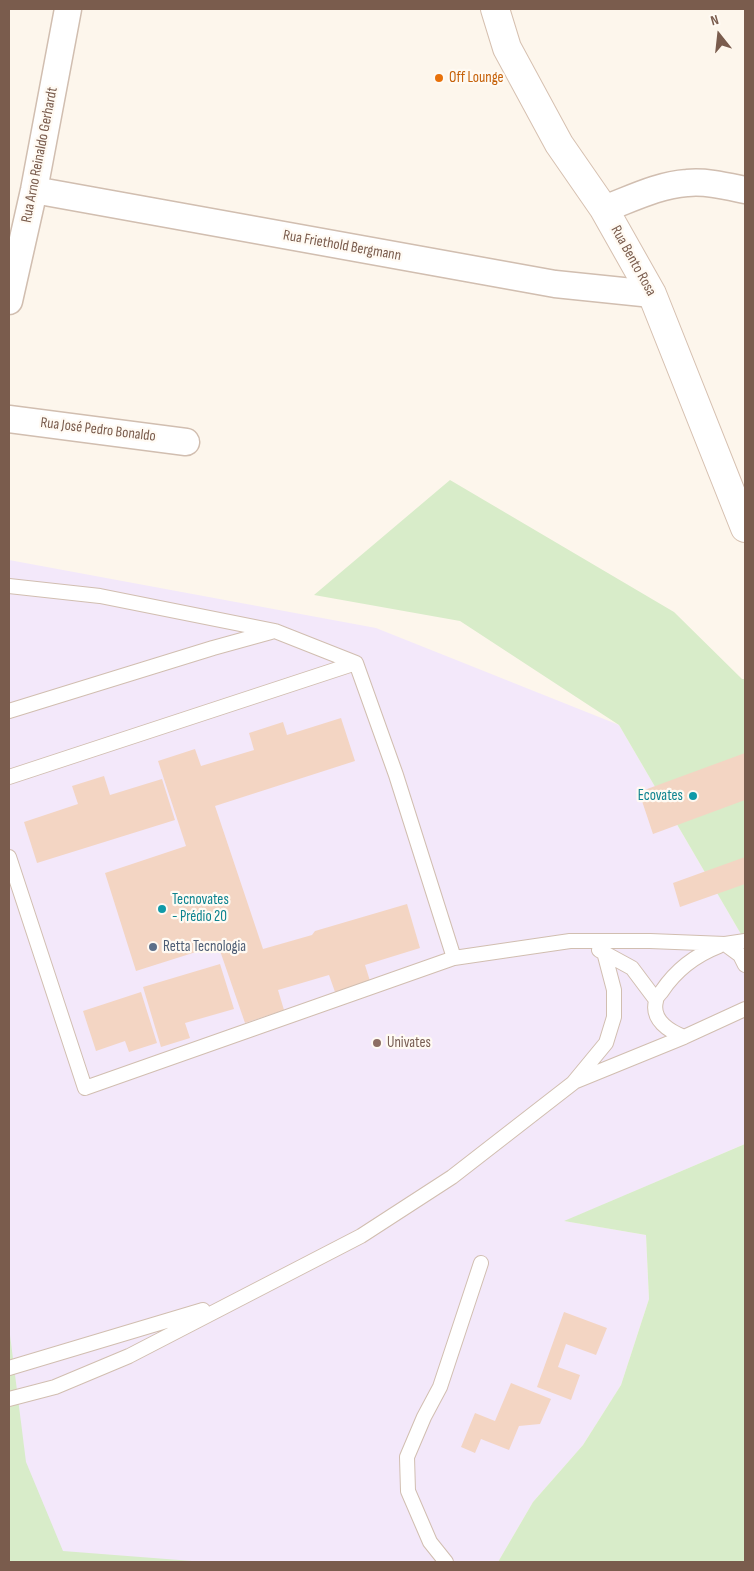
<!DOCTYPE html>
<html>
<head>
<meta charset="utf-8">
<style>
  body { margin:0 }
  #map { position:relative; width:754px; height:1571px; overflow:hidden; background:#fdf6ec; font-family:"Sofia Sans Condensed",sans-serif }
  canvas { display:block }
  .frame { position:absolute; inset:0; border:10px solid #7a5c4d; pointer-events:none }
  .north { position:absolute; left:694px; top:10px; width:50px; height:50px; -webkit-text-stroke:4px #fffaf3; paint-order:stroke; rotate:344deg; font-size:14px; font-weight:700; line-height:20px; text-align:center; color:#7a5c4d }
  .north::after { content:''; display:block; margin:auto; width:18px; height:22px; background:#7a5c4d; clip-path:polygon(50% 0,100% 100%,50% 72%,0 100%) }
</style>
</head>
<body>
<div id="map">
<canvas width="754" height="1571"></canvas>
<div class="frame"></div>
<div class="north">N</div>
</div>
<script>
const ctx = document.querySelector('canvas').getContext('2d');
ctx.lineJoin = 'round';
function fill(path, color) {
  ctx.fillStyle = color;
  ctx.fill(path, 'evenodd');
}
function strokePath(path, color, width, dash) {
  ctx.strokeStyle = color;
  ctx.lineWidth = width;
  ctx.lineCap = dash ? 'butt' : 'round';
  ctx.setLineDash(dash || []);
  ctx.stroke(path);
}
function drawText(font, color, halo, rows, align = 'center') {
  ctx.font = font + ' "Sofia Sans Condensed",sans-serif';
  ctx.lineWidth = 4.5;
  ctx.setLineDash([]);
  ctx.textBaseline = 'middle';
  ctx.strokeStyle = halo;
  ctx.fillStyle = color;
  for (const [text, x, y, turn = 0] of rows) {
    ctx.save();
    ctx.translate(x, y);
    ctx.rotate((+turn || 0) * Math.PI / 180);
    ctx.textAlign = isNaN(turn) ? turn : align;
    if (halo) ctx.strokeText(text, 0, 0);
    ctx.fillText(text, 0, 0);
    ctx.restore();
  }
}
const education = new Path2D(`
  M 9,560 L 376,628 L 619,725 L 745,941 L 745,1144 L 565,1221 L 646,1235 L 649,1299 L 621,1385 L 583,1445 L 533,1502 L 498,1562 L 9,1562 Z`);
const green = new Path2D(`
  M 450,480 L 674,612 L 742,679 L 745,679 L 745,941 L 619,725 L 460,621 L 314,595 Z
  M 745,1144 L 745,1562 L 498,1562 L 533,1502 L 583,1445 L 621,1385 L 649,1299 L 646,1235 L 564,1221 Z
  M 9,1327 L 26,1462 L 63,1551 L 205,1562 L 9,1562 Z`);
const building = new Path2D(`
  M 341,718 L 355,761 L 215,806 L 263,949 L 312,935 L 315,931 L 407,904 L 420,948 L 365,965 L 370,981 L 335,992 L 329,975 L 278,990 L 284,1010 L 245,1023 L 218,945 L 136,971 L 105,873 L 186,846 L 158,761 L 195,749 L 201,766 L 254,750 L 249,733 L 283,722 L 287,735 Z
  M 745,753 L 745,800 L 653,834 L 639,792 Z
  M 104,776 L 110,795 L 162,779 L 175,820 L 37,863 L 24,822 L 78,804 L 72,786 Z
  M 745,857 L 745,884 L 680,907 L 673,883 Z
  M 220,964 L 234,1009 L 185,1023 L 190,1038 L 161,1047 L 143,987 Z
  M 141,992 L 157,1043 L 129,1052 L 125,1041 L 96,1051 L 83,1011 Z
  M 564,1312 L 607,1328 L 596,1355 L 566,1344 L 558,1367 L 580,1375 L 571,1400 L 537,1387 Z
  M 511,1383 L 551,1399 L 540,1424 L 519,1426 L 509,1450 L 481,1439 L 475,1453 L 461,1447 L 475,1413 L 495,1421 Z`);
const service = new Path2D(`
  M 9,586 L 100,596 L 275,631 L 356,663 L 396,775 L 454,958
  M 9,711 L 213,648 L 271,632
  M 9,777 L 356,663
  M 9,857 L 85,1088 L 454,958 L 570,941 L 650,941 L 725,944 L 745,941
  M 725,944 L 740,955 L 745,965
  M 599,950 L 632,968 L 656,1000
  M 684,1037 C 669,1031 651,1020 656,1001 C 656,997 660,994 662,991 C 676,970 696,955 719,946
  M 576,1081 L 684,1037 L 745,1009
  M 9,1368 L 203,1310
  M 9,1399 L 55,1387 L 129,1356 L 361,1236 L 452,1177 L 573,1083 L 606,1043 L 614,1017 L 614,990 L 604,952
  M 446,1562 L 430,1542 L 408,1491 L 407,1457 L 424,1417 L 440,1387 L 481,1263`);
const minor = new Path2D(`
  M 34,190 L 555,284 L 652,294
  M 604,209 C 631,199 658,185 687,183 C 706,181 726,186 745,190
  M 9,301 L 34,190 L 68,9
  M 9,419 L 186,442`);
const secondary = new Path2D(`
  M 495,9 L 507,48 L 559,144 L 604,209 L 652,294 L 745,528`);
const markers = [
  [439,78,5,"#e8710a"],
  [693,796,5,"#0f9aa8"],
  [162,909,5,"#0f9aa8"],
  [153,947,5,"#5c6f8a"],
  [377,1043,5,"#8d6e63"]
];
const foodNames = [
  ["Off Lounge",449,78]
];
const streetNames = [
  ["Rua Arno Reinaldo Gerhardt",40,155,-79],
  ["Rua Friethold Bergmann",342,246,10],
  ["Rua Bento Rosa",633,261,61],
  ["Rua José Pedro Bonaldo",98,430,7]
];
const cultureNames = [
  ["Ecovates",683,796],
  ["Tecnovates",172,900,"left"],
  ["- Prédio 20",172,917,"left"]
];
const serviceNames = [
  ["Retta Tecnologia",163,947]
];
const educationNames = [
  ["Univates",387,1043]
];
fill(education, '#f3e8fa');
fill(green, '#d8ecc9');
fill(building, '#f3d5c3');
strokePath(service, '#d1beb0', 16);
strokePath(minor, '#d1beb0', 29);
strokePath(secondary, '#d6c0b0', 30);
strokePath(service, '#fff', 14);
strokePath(minor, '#fff', 26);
strokePath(secondary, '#fff', 28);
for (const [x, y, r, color] of markers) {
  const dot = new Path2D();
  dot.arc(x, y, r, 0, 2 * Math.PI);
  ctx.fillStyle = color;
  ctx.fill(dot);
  strokePath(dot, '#fffaf3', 2);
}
drawText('15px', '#c56008', '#fffaf3', foodNames, 'left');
drawText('15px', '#7a5c4d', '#fffaf3', streetNames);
drawText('15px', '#0d838f', '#fffaf3', cultureNames, 'right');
drawText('15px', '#4e5e75', '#fffaf3', serviceNames, 'left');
drawText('15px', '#785e54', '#fffaf3', educationNames, 'left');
</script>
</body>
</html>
